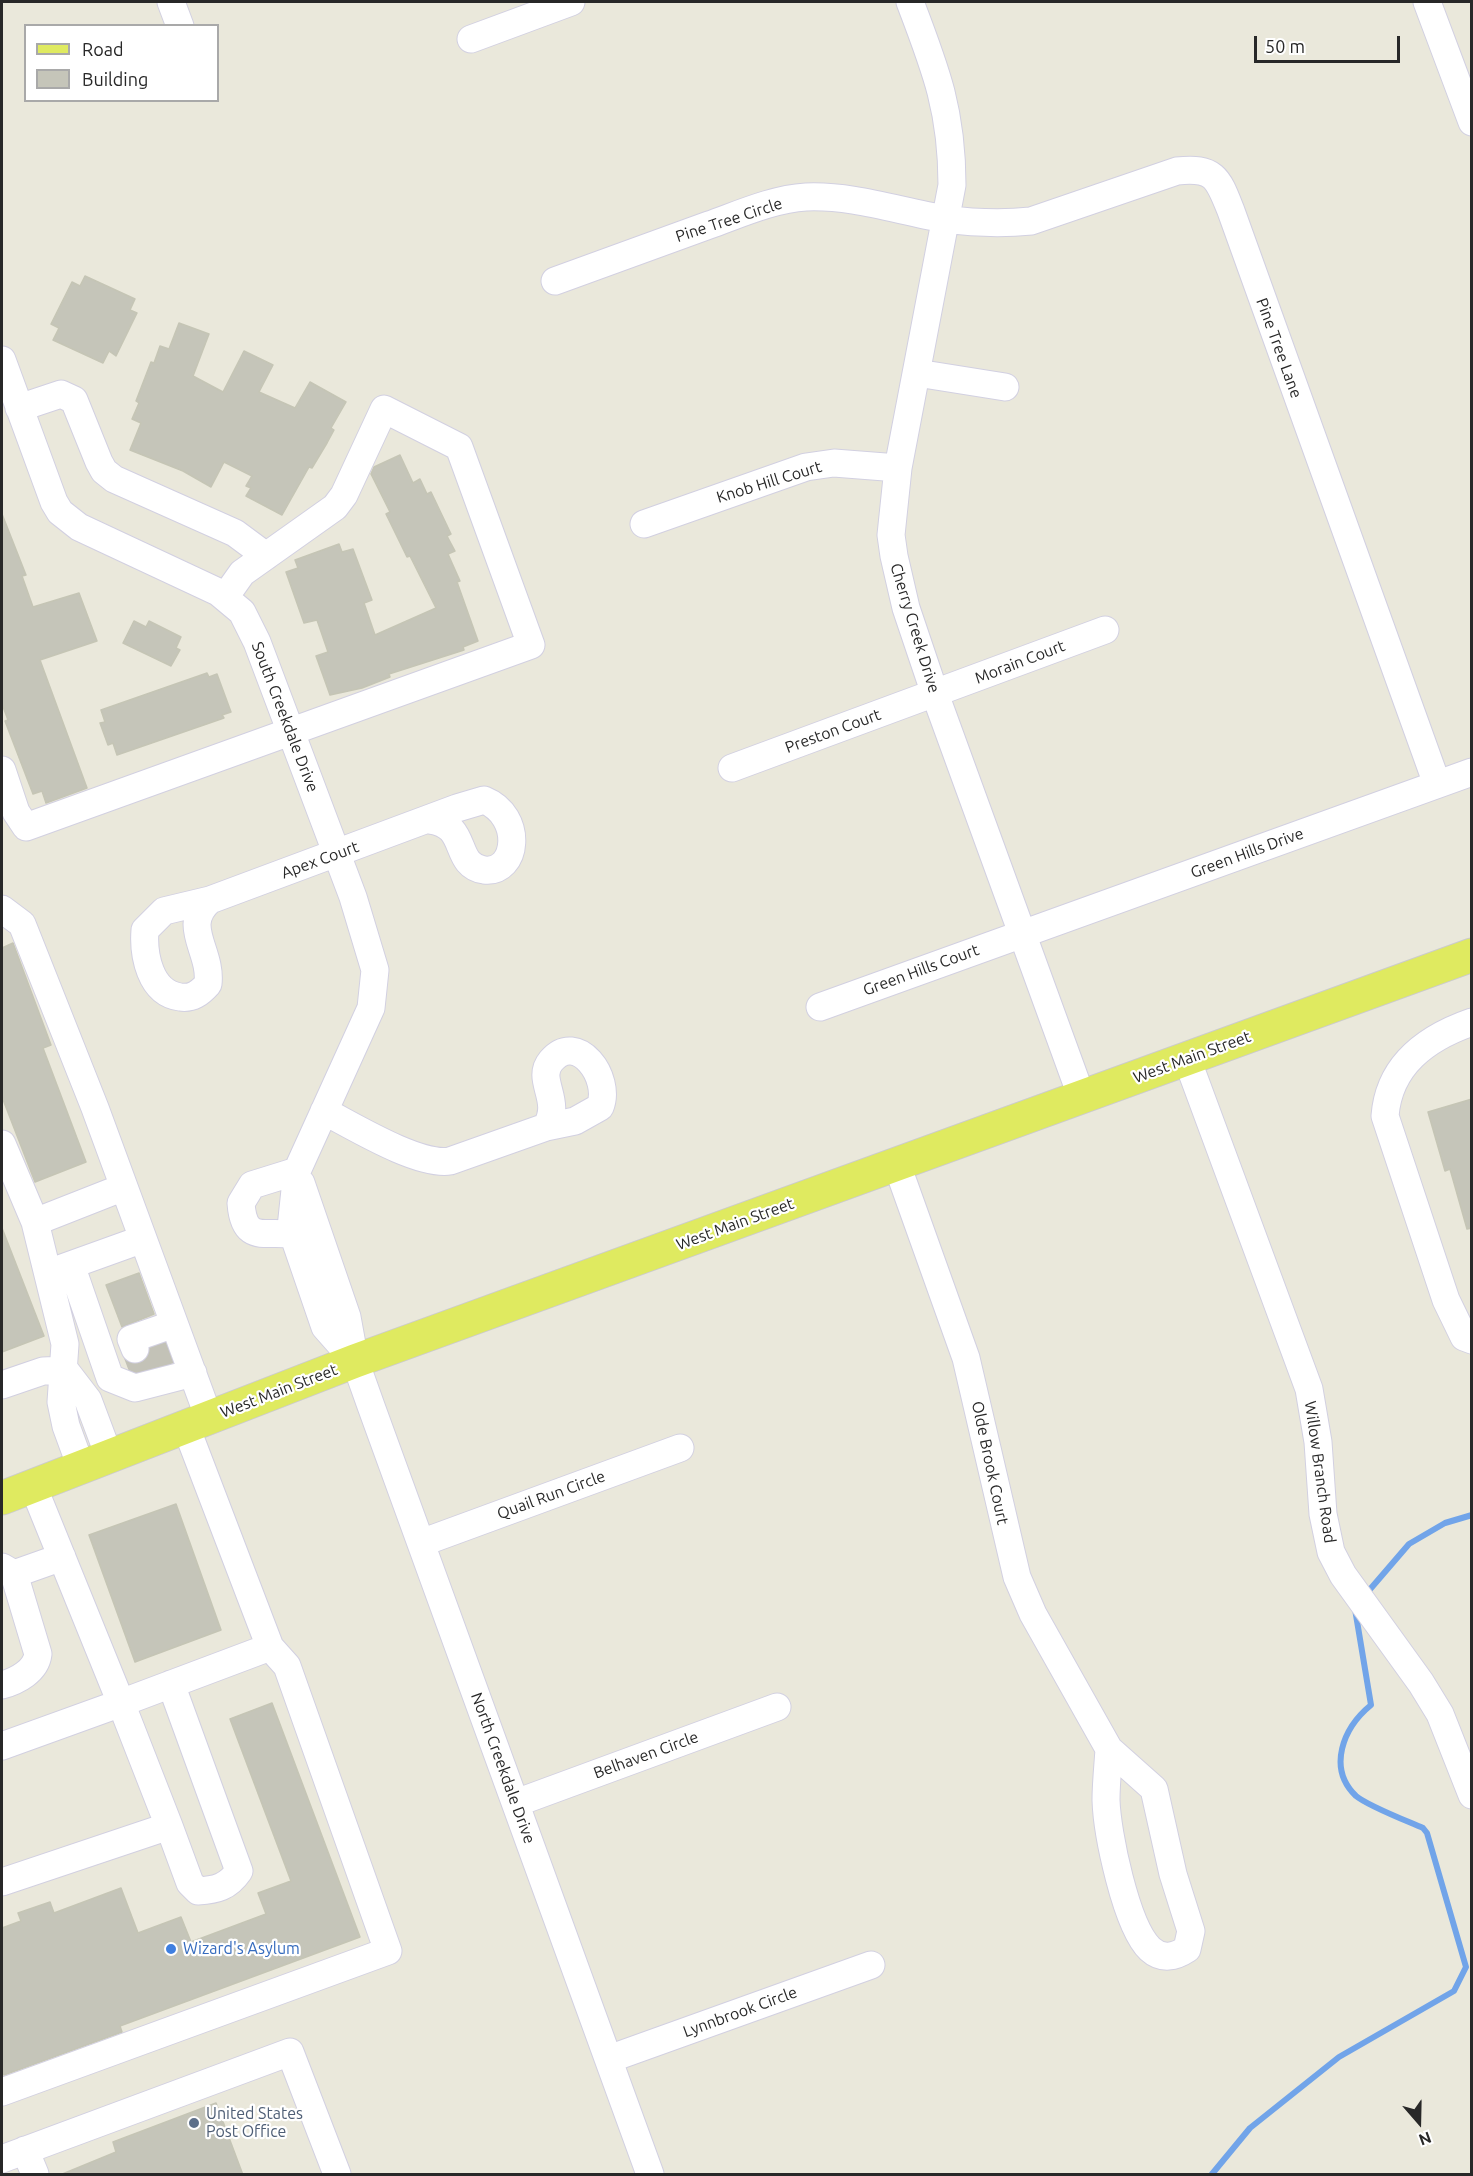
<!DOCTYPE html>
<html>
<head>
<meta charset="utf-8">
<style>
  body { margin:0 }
  #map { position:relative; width:1473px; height:2176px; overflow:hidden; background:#eae8db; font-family:Ubuntu,sans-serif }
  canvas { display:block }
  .frame { position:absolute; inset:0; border:3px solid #282828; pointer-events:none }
  .legend { position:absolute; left:24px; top:24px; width:195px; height:78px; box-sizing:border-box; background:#fff; border:2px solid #a9a9a9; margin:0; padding:8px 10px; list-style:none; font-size:18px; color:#282828 }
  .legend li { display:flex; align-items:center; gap:12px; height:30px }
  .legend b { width:30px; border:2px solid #a9a9a9 }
  .north { position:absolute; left:1389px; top:2092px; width:60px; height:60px; -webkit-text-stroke:4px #fff; paint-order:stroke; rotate:160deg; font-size:16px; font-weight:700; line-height:24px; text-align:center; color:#282828 }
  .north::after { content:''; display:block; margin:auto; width:21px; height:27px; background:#282828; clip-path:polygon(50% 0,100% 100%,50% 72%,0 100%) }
  .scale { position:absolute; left:1254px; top:36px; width:146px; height:27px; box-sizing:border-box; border:3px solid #282828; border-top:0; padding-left:8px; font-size:18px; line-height:21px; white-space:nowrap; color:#282828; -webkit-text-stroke:4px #fff; paint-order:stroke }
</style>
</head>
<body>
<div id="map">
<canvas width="1473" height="2176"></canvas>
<div class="frame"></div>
<ul class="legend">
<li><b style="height:8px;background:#dfea60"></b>Road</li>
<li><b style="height:16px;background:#c5c5b9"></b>Building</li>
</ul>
<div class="north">N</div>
<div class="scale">50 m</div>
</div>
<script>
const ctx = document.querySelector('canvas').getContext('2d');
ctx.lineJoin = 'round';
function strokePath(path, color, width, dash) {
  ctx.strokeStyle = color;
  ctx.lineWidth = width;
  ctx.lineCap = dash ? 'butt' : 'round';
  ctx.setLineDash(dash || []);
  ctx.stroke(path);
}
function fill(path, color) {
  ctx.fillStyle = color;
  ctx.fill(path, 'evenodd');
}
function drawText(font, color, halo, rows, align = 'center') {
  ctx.font = font + ' Ubuntu,sans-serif';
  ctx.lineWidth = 4.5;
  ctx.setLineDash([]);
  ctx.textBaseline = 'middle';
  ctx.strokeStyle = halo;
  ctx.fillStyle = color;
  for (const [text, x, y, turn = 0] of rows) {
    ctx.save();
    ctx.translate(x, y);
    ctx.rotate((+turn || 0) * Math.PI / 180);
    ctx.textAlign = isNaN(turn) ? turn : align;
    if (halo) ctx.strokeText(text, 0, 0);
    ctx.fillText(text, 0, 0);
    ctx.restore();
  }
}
const stream = new Path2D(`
  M 1366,1594 L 1409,1544 L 1445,1523 L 1472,1515
  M 1212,2174 L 1250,2128 L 1339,2057 L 1454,1991 L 1466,1967 L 1427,1833 L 1423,1828 C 1407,1821 1368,1806 1356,1796 C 1327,1768 1343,1728 1371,1705 L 1355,1609`);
const building = new Path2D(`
  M 85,276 L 135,299 L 130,310 L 137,313 L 116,356 L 109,351 L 103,363 L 53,340 L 59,328 L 51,324 L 72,282 L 80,286 Z
  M 179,323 L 209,334 L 193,376 L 223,392 L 244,351 L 273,365 L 259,392 L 295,408 L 310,382 L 346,402 L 331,428 L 334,430 L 327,443 L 312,468 L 309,467 L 282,515 L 246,496 L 251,488 L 246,486 L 252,476 L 224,462 L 211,487 L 183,471 L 130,450 L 141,423 L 132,419 L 139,403 L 136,401 L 151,362 L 154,363 L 160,346 L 169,349 Z
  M 400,455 L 413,483 L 420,479 L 427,494 L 431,492 L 451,534 L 447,536 L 455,551 L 448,554 L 460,581 L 457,582 L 478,641 L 463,647 L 464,650 L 389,674 L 390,677 L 362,688 L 330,695 L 316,656 L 328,652 L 317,620 L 304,623 L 286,572 L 298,568 L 295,560 L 339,544 L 342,552 L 353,549 L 372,600 L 364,603 L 375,635 L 436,608 L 410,556 L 407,557 L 386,514 L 390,512 L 371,474 L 374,467 Z
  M 2,514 L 26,575 L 22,576 L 33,607 L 79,593 L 97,641 L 40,660 L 87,788 L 46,803 L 42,791 L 33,794 L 5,721 L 8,720 L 2,704 Z
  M 134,621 L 146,627 L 149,621 L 181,637 L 176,648 L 180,650 L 171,666 L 123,643 Z
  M 207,673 L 209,677 L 217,674 L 231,712 L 222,715 L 224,718 L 117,755 L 113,743 L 108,745 L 100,723 L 105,722 L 101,710 Z
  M 13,943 L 51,1045 L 43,1048 L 86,1162 L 35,1182 L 2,1097 L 2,948 Z
  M 1472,1099 L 1472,1228 L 1467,1229 L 1450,1169 L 1445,1171 L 1428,1112 Z
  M 2,1228 L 44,1336 L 2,1352 Z
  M 139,1273 L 154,1314 L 122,1327 L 106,1285 Z
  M 165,1344 L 172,1362 L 138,1371 L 136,1364 L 147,1359 L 150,1349 Z
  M 176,1504 L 221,1630 L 135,1662 L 89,1535 Z
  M 272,1703 L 360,1937 L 120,2026 L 122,2032 L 4,2075 L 2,2069 L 2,1928 L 21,1921 L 18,1913 L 50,1902 L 54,1913 L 121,1888 L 138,1933 L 181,1917 L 191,1942 L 266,1914 L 258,1893 L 291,1881 L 230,1719 Z
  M 216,2103 L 243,2175 L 60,2175 L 116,2152 L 113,2142 Z`);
const minorTunnel = new Path2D(`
  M 154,1342 L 167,1373
  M 135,1349 L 147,1381`);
const minor = new Path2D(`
  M 171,2 L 180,26
  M 910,2 C 936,70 952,111 952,185 L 898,468 L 891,535 L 894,556 L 906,608 L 935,694 L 1082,1098
  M 1427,2 L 1472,122
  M 471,39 L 571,2
  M 555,281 C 606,262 658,244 709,225 C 740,214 773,199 806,197 C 853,195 898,211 945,219 C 974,223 1002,224 1031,221 L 1177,171 C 1215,167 1218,178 1231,211 L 1437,784
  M 2,360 L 54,502 L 60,512 L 79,527 L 218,592 L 242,612 L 257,642 L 353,897 L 375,970 L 371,1008 L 297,1171 L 291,1228 L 325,1327 L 355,1361
  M 917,373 L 1005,387
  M 19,408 L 61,394 L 74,400 L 99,462 L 104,471 L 114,479 L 235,533 L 266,556
  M 644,524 L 806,467 L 834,463 L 898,468
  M 732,768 L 1105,630
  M 2,770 L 16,812 L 26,827 L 531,645 L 459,447 L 384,409 L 344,495 L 335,507 L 242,573 L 225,597
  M 210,900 C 180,926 212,950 208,984 C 200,993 192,999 180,997 C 150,993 143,955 145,930 L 164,911 L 210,900 L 457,808 L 484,800 C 524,816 518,874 484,870 C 452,865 470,825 430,820
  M 2,909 L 22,924 L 95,1108 L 209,1418
  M 820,1007 L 1472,772
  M 1472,1022 C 1426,1038 1389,1065 1385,1116 L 1446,1300 L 1464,1337 L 1472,1340
  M 1187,1059 L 1309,1389 L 1318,1442 L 1323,1514 L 1331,1552 L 1343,1575 L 1421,1683 L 1440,1714 L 1472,1795
  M 324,1111 C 353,1126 418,1166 450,1161 L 546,1127 L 575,1121 L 600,1107 C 612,1078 577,1030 551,1061 C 535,1080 563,1100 546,1127
  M 2,1144 L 35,1222 L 65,1344 L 61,1402 L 66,1426 L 81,1467
  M 897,1165 L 966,1358 L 1017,1577 L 1033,1614 L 1109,1749 L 1154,1789 L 1173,1874 L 1191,1931 L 1187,1949 C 1175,1957 1162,1960 1150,1949 C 1126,1926 1107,1833 1106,1800 C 1106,1783 1108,1766 1109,1749
  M 301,1183 L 347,1317 L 355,1361 L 371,1406 L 650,2174
  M 35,1222 L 124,1187
  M 293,1235 C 267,1229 244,1246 241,1203 L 252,1185 L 297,1171
  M 71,1265 L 110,1378 L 135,1388 L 193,1373
  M 54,1271 L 143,1239
  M 135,1349 L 131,1339 L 174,1324
  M 65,1370 L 88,1400 L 109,1456
  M 2,1385 L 43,1371 L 65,1370
  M 421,1543 L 680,1448
  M 2,1567 L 14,1574 L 38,1654 C 36,1671 17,1681 2,1685
  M 14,1574 L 62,1557
  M 2,1746 L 121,1703 L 33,1486
  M 516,1803 L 777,1707
  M 169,1826 L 190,1883 L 198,1891 C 216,1890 228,1887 239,1871 L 171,1684
  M 2,1882 L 169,1826 L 121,1703 L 270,1647 L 186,1427
  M 609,2059 L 871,1965
  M 2,2092 L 388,1951 L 287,1666 L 270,1647
  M 25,2150 L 35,2174
  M 2,2159 L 290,2052 L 337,2174`);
const major = new Path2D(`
  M 2,1498 L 355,1361 L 1472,955`);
const markers = [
  [171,1949,6,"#3f7fe0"],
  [194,2123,6,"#5c6f8a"]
];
const streetNames = [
  ["Pine Tree Circle",729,220,-18],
  ["Pine Tree Lane",1279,348,70],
  ["Knob Hill Court",769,482,-17],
  ["Cherry Creek Drive",915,628,73],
  ["Morain Court",1020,662,-21],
  ["South Creekdale Drive",285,717,69],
  ["Preston Court",833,731,-20],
  ["Green Hills Drive",1247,853,-20],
  ["Apex Court",320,860,-20],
  ["Green Hills Court",921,970,-20],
  ["West Main Street",1192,1057,-20],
  ["West Main Street",735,1224,-20],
  ["West Main Street",279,1391,-21],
  ["Olde Brook Court",990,1463,78],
  ["Willow Branch Road",1320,1472,82],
  ["Quail Run Circle",551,1495,-20],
  ["Belhaven Circle",646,1755,-20],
  ["North Creekdale Drive",503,1768,70],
  ["Lynnbrook Circle",740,2012,-20]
];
const shopNames = [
  ["Wizard's Asylum",183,1949]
];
const serviceNames = [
  ["United States",206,2114],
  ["Post Office",206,2132]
];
strokePath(stream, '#71a4e9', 6);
fill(building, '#c5c5b9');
strokePath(building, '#c5c5b5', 1.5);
strokePath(minorTunnel, '#c3c2b7', 27, [27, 14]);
strokePath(minor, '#d2d0e1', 29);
strokePath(major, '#cbcbcb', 35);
strokePath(minor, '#fff', 27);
strokePath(major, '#dfea60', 33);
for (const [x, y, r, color] of markers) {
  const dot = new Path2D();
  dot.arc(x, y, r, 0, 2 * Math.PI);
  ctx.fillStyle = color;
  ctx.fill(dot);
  strokePath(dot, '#fff', 2);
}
drawText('16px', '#282828', '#fff', streetNames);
drawText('16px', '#366cbe', '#fff', shopNames, 'left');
drawText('16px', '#4e5e75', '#fff', serviceNames, 'left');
</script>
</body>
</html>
